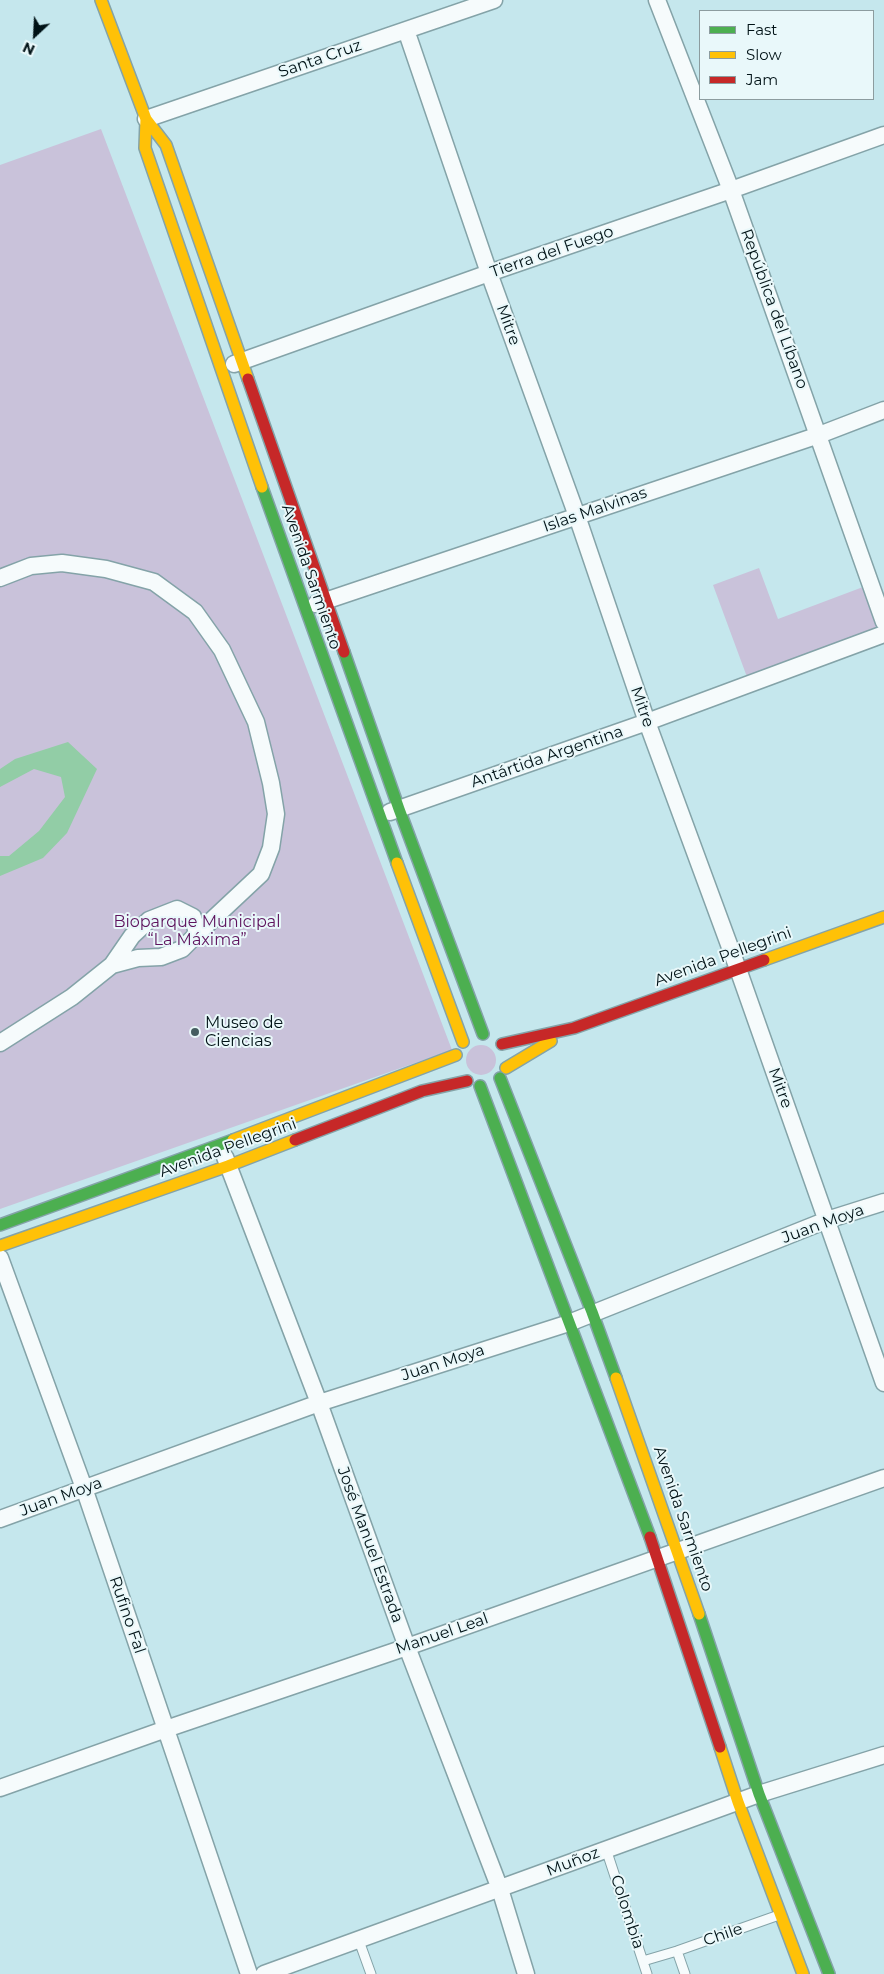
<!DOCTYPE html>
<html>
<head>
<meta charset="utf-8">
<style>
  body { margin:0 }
  #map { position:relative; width:884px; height:1974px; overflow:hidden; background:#c5e7ed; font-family:Montserrat,sans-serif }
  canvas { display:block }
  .legend { position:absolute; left:699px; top:10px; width:175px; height:90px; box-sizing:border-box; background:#e9f8fa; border:1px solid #8c9c9f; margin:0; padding:6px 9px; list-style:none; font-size:15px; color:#001216 }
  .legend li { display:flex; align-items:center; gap:10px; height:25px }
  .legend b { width:25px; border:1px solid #8c9c9f }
  .north { position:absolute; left:10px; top:10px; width:50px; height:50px; -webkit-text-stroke:4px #e9f8fa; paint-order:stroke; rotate:205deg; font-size:14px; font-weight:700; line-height:20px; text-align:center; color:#001216 }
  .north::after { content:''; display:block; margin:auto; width:18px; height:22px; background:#001216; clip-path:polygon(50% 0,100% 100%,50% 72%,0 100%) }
</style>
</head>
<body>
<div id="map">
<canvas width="884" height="1974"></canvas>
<ul class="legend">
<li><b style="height:6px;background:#4caf50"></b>Fast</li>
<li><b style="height:6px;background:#ffc107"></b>Slow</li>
<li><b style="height:6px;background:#c62828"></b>Jam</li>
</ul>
<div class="north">N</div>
</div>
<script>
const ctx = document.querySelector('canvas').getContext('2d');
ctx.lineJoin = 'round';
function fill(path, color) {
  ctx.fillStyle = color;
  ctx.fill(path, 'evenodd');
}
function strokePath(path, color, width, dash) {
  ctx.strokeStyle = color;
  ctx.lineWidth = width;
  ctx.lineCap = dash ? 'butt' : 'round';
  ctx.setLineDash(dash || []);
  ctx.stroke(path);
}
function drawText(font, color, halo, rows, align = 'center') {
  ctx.font = font + ' Montserrat,sans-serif';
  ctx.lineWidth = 4;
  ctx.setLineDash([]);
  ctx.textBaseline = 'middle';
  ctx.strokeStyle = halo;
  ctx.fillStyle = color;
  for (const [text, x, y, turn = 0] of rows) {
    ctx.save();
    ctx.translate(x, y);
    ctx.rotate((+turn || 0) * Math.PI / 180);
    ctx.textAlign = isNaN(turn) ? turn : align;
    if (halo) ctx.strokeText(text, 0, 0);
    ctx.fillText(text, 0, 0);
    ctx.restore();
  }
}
const green = new Path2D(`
  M 101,129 L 452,1050 L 0,1209 L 0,165 Z
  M 759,568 L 778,619 L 863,587 L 879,629 L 747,677 L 713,585 Z
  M466 1060a15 15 0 1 1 30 0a15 15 0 1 1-30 0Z`);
const water = new Path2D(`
  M 68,742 L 97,769 L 67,833 L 43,858 L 0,876 L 0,856 L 9,856 L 39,831 L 65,797 L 61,777 L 34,769 L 0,787 L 0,769 L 15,759 Z`);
const lane = new Path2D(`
  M 606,1849 L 647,1974
  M 358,1938 L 371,1974
  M 677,1951 L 685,1974
  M 643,1961 L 677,1951 L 779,1915`);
const street = new Path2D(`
  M 657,0 L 731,190 L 884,622
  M 406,30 L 489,273 L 577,516 L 647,722 L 738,969 L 884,1383
  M 146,119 L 494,0
  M 234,364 L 489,273 L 731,190 L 884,135
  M 0,578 L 31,566 L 62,563 L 106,569 L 154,582 L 195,612 L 222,650 L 256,722 L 271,783 L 276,814 L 271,848 L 261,874 L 197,934
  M 316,604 L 819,435 L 884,410
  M 390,812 L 647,722 L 884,634
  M 0,1043 L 72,997 L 112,965 L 132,936 L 149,920 L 177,909 L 193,917 L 197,934 L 182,949 L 161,957 L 138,958 L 112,965
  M 225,1157 L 319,1403 L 407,1647 L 500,1889 L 526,1974
  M 0,1258 L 84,1488 L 249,1974
  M 0,1519 L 319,1403 L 569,1323 L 827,1220 L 884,1202
  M 0,1788 L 166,1729 L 407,1647 L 884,1478
  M 264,1974 L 759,1794 L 884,1755`);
const fast = new Path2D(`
  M 262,487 L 397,863
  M 344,652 L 399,809 L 483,1034
  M 500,1078 L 592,1312 L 616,1378
  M 480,1086 L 650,1537
  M 0,1225 L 233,1140
  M 699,1614 L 759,1794 L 829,1974`);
const slow = new Path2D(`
  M 101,0 L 146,119 L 166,145 L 248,379
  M 146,119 L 145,148 L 262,487
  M 397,863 L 463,1042
  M 764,960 L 884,917
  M 506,1068 L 551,1041
  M 233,1140 L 456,1055
  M 0,1246 L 228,1166 L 295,1140
  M 616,1378 L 699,1614
  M 720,1747 L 738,1802 L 803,1974`);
const jam = new Path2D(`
  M 248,379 L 344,652
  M 502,1044 L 574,1028 L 764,960
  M 295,1140 L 422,1091 L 467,1081
  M 650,1537 L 720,1747`);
const markers = [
  [195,1032,5,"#455d61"]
];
const streetNames = [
  ["Santa Cruz",320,59,-19],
  ["Tierra del Fuego",552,252,-19],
  ["República del Líbano",774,309,70],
  ["Mitre",508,325,70],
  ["Islas Malvinas",595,510,-19],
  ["Avenida Sarmiento",311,577,71],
  ["Mitre",642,707,71],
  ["Antártida Argentina",547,757,-19],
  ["Avenida Pellegrini",723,957,-20],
  ["Mitre",780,1088,70],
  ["Avenida Pellegrini",228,1148,-20],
  ["Juan Moya",823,1224,-20],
  ["Juan Moya",443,1363,-18],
  ["Juan Moya",61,1497,-20],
  ["Avenida Sarmiento",683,1519,71],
  ["José Manuel Estrada",370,1545,70],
  ["Rufino Fal",127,1615,71],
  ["Manuel Leal",442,1634,-19],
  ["Muñoz",573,1862,-21],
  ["Colombia",627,1912,72],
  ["Chile",723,1935,-19]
];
const parkNames = [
  ["Bioparque Municipal",197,922],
  ["“La Máxima”",197,940]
];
const poiNames = [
  ["Museo de",205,1023],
  ["Ciencias",205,1041]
];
fill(green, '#c9c2da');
fill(water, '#92cda6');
strokePath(lane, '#84a3a8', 11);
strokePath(street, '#84a3a8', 19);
strokePath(fast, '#84a3a8', 14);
strokePath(slow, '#84a3a8', 14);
strokePath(jam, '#84a3a8', 14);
strokePath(lane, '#f6fbfc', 9);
strokePath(street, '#f6fbfc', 16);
strokePath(fast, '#4caf50', 11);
strokePath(slow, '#ffc107', 11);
strokePath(jam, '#c62828', 11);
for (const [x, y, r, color] of markers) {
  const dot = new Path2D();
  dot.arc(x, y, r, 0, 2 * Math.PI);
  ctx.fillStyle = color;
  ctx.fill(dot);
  strokePath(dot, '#e9f8fa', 2);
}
drawText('16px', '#001216', '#e9f8fa', streetNames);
drawText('16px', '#5e125d', '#e9f8fa', parkNames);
drawText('16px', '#001216', '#e9f8fa', poiNames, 'left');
</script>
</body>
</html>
